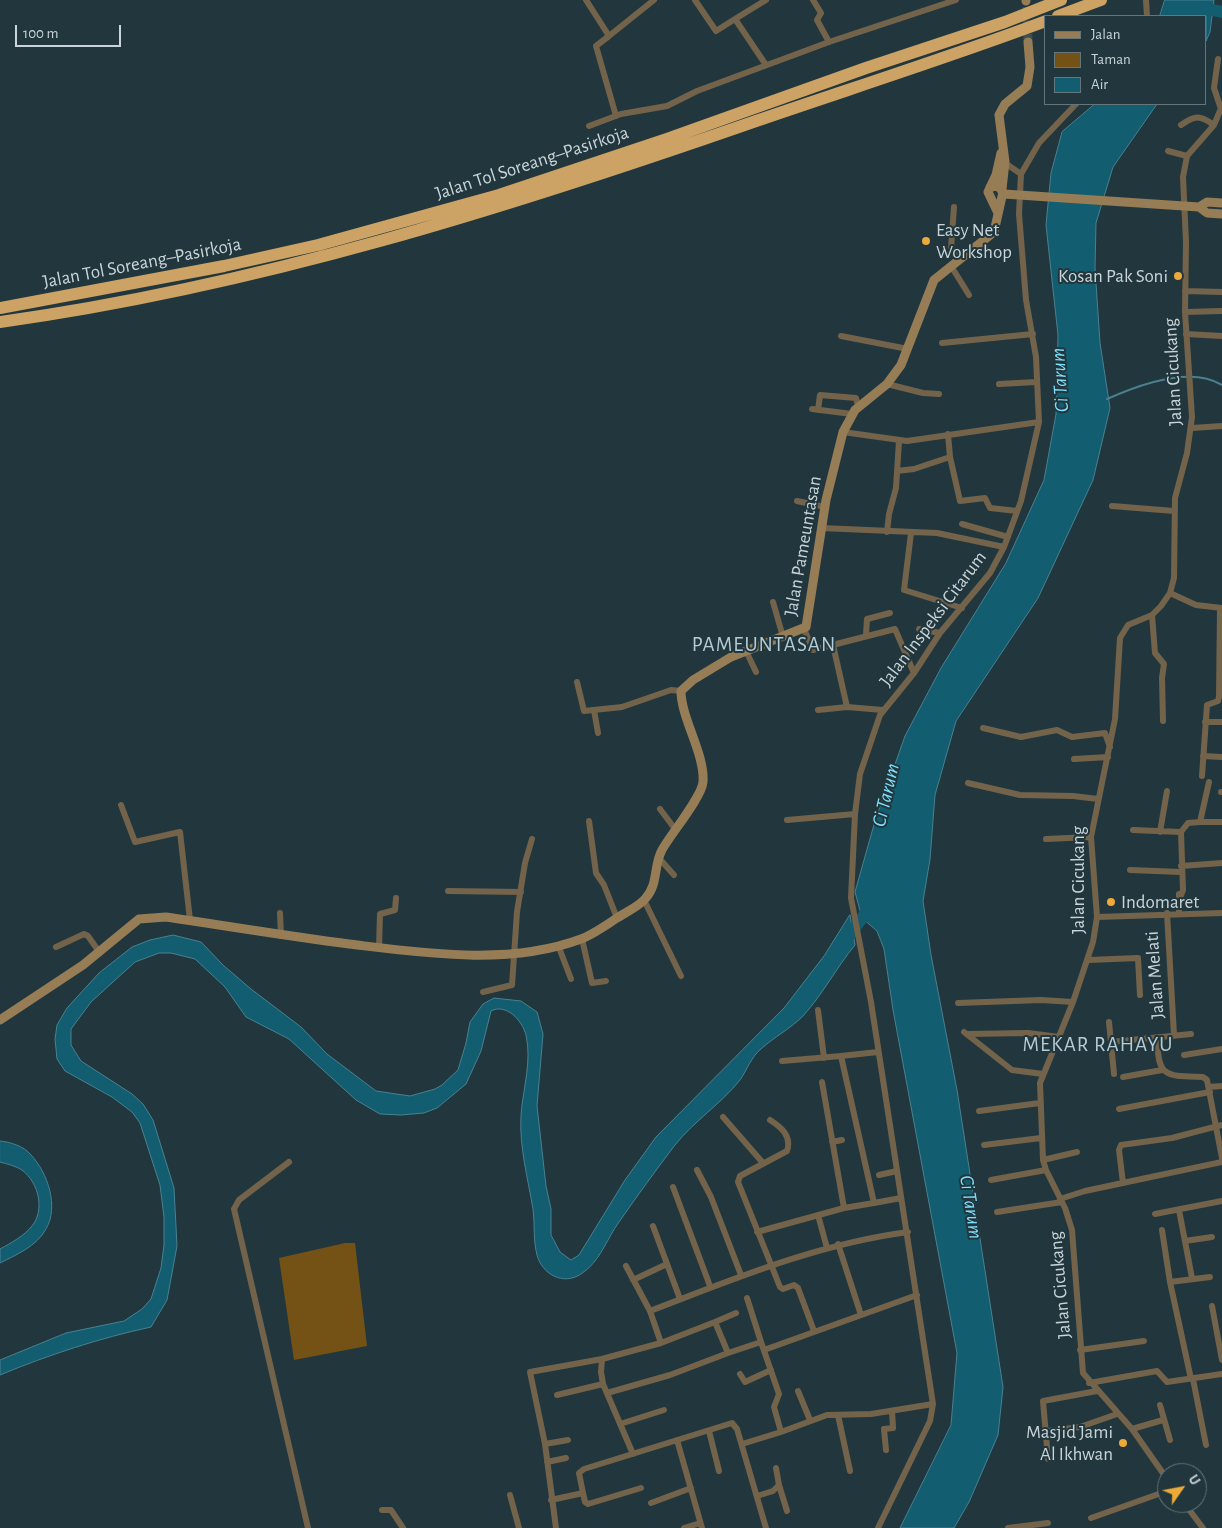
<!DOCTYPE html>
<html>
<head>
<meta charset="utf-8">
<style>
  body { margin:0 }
  #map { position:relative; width:1222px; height:1528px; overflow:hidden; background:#22373d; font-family:"Alegreya Sans",sans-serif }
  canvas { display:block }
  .legend { position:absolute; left:1044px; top:15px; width:162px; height:90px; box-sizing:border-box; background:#22373d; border:1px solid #64767b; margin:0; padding:6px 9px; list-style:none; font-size:15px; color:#c8d4d9 }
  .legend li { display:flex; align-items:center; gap:10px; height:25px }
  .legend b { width:25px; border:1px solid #64767b }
  .north { position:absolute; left:1157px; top:1463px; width:50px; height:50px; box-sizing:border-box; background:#22373d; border:1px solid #64767b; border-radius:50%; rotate:57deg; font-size:14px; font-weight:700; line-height:20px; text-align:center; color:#c8d4d9 }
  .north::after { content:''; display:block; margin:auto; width:18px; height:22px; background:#ebaa39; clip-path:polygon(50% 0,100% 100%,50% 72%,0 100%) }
  .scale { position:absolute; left:15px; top:25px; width:106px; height:22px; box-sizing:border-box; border:2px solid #c8d4d9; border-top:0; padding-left:6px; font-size:15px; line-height:18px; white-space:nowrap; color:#c8d4d9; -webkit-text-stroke:4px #22373d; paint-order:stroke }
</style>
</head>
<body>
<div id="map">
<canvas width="1222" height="1528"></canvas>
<ul class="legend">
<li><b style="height:6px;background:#977d56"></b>Jalan</li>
<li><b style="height:14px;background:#745216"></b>Taman</li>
<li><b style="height:14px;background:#125d70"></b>Air</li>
</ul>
<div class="north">U</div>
<div class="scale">100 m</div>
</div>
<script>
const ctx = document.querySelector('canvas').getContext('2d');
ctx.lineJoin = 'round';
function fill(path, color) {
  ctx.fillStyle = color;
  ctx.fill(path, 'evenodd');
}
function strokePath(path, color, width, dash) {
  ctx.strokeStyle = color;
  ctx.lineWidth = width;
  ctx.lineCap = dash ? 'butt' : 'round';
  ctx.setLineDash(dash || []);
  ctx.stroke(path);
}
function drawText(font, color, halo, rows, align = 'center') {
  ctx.font = font + ' "Alegreya Sans",sans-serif';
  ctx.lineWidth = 4;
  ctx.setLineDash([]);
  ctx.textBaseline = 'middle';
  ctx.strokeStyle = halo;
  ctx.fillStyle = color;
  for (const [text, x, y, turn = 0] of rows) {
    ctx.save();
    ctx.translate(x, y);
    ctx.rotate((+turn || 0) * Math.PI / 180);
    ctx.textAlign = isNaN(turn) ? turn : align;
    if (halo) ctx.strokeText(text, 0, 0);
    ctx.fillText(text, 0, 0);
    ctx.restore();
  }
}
const green = new Path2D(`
  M 345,1243 L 355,1243 L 367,1346 L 294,1360 L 279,1258 Z`);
const water = new Path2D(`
  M 1165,0 L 1214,0 L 1210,32 L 1206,41 L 1206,16 L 1160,16 Z
  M 1095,104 L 1157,104 L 1113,167 L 1096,223 L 1095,268 L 1100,343 L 1110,408 L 1093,480 L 1038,598 L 956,721 L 935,795 L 930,859 L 923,901 L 931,955 L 957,1090 L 1003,1387 L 998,1435 L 969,1502 L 954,1528 L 900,1528 L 951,1425 L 957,1353 L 893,1010 L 884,949 L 877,931 L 862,918 L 855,892 L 875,821 L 905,736 L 941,668 L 1006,563 L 1044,480 L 1056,414 L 1058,335 L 1046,225 L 1051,173 L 1062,132 Z
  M 850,915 L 855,945 C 836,968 823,994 803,1016 C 790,1029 774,1037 761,1049 C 751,1057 747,1070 740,1080 C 721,1104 694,1121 675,1145 C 656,1170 637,1196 619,1222 C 606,1240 600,1262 581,1274 C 563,1286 542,1274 537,1255 C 533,1240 535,1225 533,1209 C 528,1179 519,1146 521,1115 C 523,1088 532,1062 526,1035 C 522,1020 506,1003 491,1011 L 481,1051 L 466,1084 L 437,1108 L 424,1113 L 401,1115 L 380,1114 L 356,1100 L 289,1039 L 246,1017 L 225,987 L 195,959 L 171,953 L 159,953 L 135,962 L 91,1002 L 71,1029 L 71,1045 L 81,1061 L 132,1094 L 143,1104 L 153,1120 L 174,1188 L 177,1246 L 167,1300 L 151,1327 C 100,1338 48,1355 0,1375 L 0,1360 L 66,1333 L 124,1321 L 142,1309 L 151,1299 L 161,1268 L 164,1245 L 164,1217 L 160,1185 L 140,1123 L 132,1112 L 112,1097 L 65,1071 L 57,1059 L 55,1039 L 57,1025 L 67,1008 L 99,973 L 132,947 L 150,940 L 173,935 L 201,942 L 224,966 L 251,989 L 301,1027 L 327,1054 L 376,1091 L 410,1096 L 435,1089 L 442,1085 L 458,1070 L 466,1043 L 470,1022 L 483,1004 L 494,998 L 521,1001 L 537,1012 L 543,1034 L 537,1106 L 546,1186 L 551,1209 L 551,1235 L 560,1252 L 571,1260 L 579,1255 L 625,1180 L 656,1137 L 784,1008 L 824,956 Z
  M 0,1141 C 10,1142 24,1146 31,1155 C 48,1173 59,1207 46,1229 C 37,1246 16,1255 0,1263 L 0,1249 C 11,1243 24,1236 32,1226 C 45,1210 39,1183 22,1170 C 16,1166 7,1164 0,1162 Z`);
const stream = new Path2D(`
  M 1107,399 C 1138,385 1190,365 1222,385`);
const river = new Path2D(`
  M 1198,7 L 1222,12
  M 843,943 L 872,905`);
const secondaryTunnel = new Path2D(`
  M 1027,7 L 1028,42`);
const street = new Path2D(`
  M 586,0 L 609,36 L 654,0
  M 695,0 L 716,31 L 735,19
  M 766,0 L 735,19 L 766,65
  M 813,0 L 821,13 L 817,20 L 829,42
  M 1146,0 L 1147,16
  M 609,36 L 596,46 L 616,116
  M 1218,59 L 1214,88 L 1221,109
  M 1181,125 C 1195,115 1200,115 1214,125
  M 589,126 L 621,114 L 667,106 L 697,91 L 829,42 L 956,0
  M 1168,151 L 1187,156
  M 1002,161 L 1021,174
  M 954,207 L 951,249 L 954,252 L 964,255
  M 951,266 L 969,295
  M 1185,291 L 1222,292
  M 1185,312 L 1221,311
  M 1186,334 L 1222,336
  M 841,336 L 908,349
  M 942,343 L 1033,334
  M 887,384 L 923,393 L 939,394
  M 999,384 L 1037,382
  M 812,409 L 852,414
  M 818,410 L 820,395 L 856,398 L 858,406
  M 1192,428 L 1222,426
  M 843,432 L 907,441 L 1039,422
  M 950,457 L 960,501 L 985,498 L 990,508 L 1017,511
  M 897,471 L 914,469 L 950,457 L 948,434
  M 797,501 L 825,507
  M 1112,506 L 1174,511
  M 962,524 L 1008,537
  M 821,528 L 937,533 L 1004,547
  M 887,532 L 889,514 L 896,488 L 899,441
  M 911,533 L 904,590 L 962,608
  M 1170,593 L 1196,605 L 1222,608
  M 773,602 L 783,637
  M 1152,615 L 1155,653 L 1164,664 L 1162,678 L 1163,721
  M 804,629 L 813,650 L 895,629 L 914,673
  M 919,629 L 940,633
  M 866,635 L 867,619 L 890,613
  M 833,645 L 847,707
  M 746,651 L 756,672
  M 577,682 L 584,711 L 622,707 L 671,690 L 681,691
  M 594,710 L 598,733
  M 818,710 L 847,707 L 883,710
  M 1205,722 L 1222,722
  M 983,728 L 1021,737 L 1057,730 L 1072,737 L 1105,733 L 1110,747
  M 1203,756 L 1222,757
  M 1074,759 L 1108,757
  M 1202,776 L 1207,705 L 1218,701 L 1219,697 L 1220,608
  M 968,783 L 1020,795 L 1073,796 L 1098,799
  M 1221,792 L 1222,792
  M 121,805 L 135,842 L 180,832 L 190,920
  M 660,809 L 675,829
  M 787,820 L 855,814
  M 589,821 L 596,873 L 604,885 L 617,918
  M 1200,822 L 1222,822
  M 1133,830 L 1181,832
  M 1160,832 L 1167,791
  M 1046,839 L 1091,837
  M 658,857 L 674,875
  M 1181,866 L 1222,863
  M 1130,870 L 1181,872
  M 448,891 L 521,892
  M 1180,898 L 1183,890 L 1181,832 L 1188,823 L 1200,822 L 1209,782
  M 644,900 L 681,976
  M 280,913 L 281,936
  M 1167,913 L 1174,1035
  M 1179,913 L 1179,894
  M 1097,917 L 1222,913
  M 582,939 L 592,983 L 606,981
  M 558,945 L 571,979
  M 56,947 L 84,934 L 88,936 L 100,953
  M 379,948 L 380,914 L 395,910 L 396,898
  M 1089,960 L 1138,958 L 1140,995
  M 483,992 L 512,985 L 517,912 L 525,863 L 532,839
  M 958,1003 L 1041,1000 L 1073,1002
  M 818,1010 L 824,1058
  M 1109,1022 L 1114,1074
  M 964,1032 L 1012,1070 L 1043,1074
  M 967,1034 L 1028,1033 L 1059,1037
  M 1158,1038 C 1156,1079 1169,1076 1203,1077 L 1207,1080 L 1222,1158
  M 1111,1042 L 1191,1034
  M 1184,1055 L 1222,1049
  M 841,1056 L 878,1052
  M 782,1061 L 841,1056 L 874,1203 L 901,1198
  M 1123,1077 L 1162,1070
  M 822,1082 L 844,1208
  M 1209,1087 L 1222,1086
  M 1119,1109 L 1210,1092
  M 979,1111 L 1040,1103
  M 723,1117 L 763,1163
  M 770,1120 C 781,1127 792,1136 787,1151 L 740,1176 L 738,1182 L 780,1287 L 783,1289 L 794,1285 L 798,1288 L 814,1331
  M 832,1142 L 842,1140
  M 984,1145 L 1041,1138
  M 1043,1160 L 1077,1152
  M 289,1162 L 239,1200 L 234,1209 L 308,1528
  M 697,1170 L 711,1197 L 741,1275
  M 879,1175 L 897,1171
  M 991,1180 L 1046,1170
  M 1123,1183 L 1119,1150 L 1121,1145 L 1172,1138 L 1222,1125
  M 673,1187 L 710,1286
  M 1060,1199 L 1085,1191 L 1222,1162
  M 1179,1210 L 1192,1278
  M 997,1212 L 1062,1202
  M 1155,1214 L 1222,1201
  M 818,1215 L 827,1248
  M 653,1226 L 680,1299
  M 1162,1230 L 1170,1282 L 1191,1379
  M 757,1232 L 844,1208 L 874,1203
  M 1185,1241 L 1212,1237
  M 838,1244 L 861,1315
  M 626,1266 L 650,1311 C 734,1279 817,1244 908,1232
  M 633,1280 L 667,1264
  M 1170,1282 L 1210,1277
  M 747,1298 L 761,1342
  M 1212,1306 L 1222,1360
  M 650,1311 L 661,1343 L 715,1322 L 728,1353 L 761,1342 L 779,1394 L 774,1407 L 781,1432 L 827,1415 L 871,1414 L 933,1404
  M 715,1322 L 736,1313
  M 764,1350 L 917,1295
  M 1080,1350 L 1144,1341
  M 602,1359 L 601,1372 L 603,1384 L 633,1454
  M 740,1374 L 745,1382 L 771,1370
  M 1193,1379 L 1206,1445
  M 1089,1383 L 1157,1371 L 1167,1382 L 1222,1374
  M 798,1391 L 810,1420
  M 607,1393 L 670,1375 L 728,1353
  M 557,1395 L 603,1384
  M 1160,1405 L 1170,1440
  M 838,1415 L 850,1471
  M 620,1424 L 664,1410
  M 1132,1429 L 1163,1420
  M 709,1431 L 719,1471
  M 1047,1431 L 1080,1427 L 1117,1414
  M 677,1440 L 702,1528
  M 545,1444 L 568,1440
  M 742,1444 L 781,1432
  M 886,1450 L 884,1429 L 893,1428 L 892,1411
  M 1048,1459 L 1043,1401 L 1097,1391
  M 547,1462 L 566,1458
  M 1167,1479 L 1132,1429 L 1083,1373 L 1072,1230 L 1065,1208 L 1046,1170 L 1043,1160 L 1040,1083 L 1073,1002 L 1093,942 L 1097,917 L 1091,837 L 1115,719 L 1120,638 L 1128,625 L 1152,615 L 1161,606 L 1170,593 L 1174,578 L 1175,498 L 1187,453 L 1192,417 L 1185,312 L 1186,242 L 1183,177 L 1187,156 L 1214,125 L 1222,106
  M 779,1485 L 787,1511
  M 583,1493 L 585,1502 L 588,1504 L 641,1488
  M 510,1495 L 519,1528
  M 757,1496 L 773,1491 L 779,1485 L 776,1468
  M 551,1500 L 583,1493 L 579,1473 L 584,1469 L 732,1423 L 737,1429 L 766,1528
  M 651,1503 L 691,1488
  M 1184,1503 L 1203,1528
  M 382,1510 L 391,1510 L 403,1528
  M 1091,1518 L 1167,1491
  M 556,1528 L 545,1444 L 530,1372 L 602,1359 L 661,1343
  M 684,1528 L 700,1523
  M 878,1528 L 930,1421 L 933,1404 L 871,1002 L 851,898 L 855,814 L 860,774 L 880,715 L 914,673 L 940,633 L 990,573 L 1004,547 L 1021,501 L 1039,422 L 1036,357 L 1026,300 L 1019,214 L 1021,174 L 1039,143 L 1076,104
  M 1008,1528 L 1048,1523`);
const secondary = new Path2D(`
  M 1026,0 L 1026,1
  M 1002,189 L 1005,162 L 999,115 L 1005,104 L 1027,86 L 1030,67 L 1028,42
  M 1004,194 L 1199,207 L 1207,202 L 1222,203
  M 1199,207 L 1207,213 L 1222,214
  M 998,213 L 988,192 L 996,175 L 1001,153
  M 0,1020 L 83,965 L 139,919 L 166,917 C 227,926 288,936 349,944 C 424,953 509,966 581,939 C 594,934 606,925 617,918 C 626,912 638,907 645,899 C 659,884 653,866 662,850 C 670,835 702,797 703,782 C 705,754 681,718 681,691 L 693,680 L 731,657 L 806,627 L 826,500 L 843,432 L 855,410 L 887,384 L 901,365 L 934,280 L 994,232 L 1003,192 L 998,186 L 990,187`);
const highway = new Path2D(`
  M 1058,16 L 1101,0
  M 0,308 L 224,266 L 318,245 L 499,195 L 667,139 L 866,68 L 1005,22 L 1061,0
  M 0,322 C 259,286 509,207 756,121 C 852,88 950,57 1046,21`);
const markers = [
  [926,241,5,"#ebaa39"],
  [1178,276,5,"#ebaa39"],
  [1111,902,5,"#ebaa39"],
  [1123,1443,5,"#ebaa39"]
];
const streetNames = [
  ["Jalan Tol Soreang–Pasirkoja",532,163,-18],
  ["Jalan Tol Soreang–Pasirkoja",142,263,-11],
  ["Jalan Cicukang",1173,372,-93],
  ["Jalan Pameuntasan",803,546,-80],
  ["Jalan Inspeksi Citarum",933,619,-53],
  ["Jalan Cicukang",1078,880,-90],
  ["Jalan Melati",1155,975,-94],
  ["Jalan Cicukang",1060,1285,-95]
];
const poiNames = [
  ["Easy Net",936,230],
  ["Workshop",936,252],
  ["Kosan Pak Soni",1168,276,"right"],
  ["Indomaret",1121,902],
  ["Masjid Jami",1113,1432,"right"],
  ["Al Ikhwan",1113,1454,"right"]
];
const waterNames = [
  ["Ci Tarum",1060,380,-94],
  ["Ci Tarum",886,795,-77],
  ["Ci Tarum",971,1207,81]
];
const quarterNames = [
  ["PAMEUNTASAN",764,645],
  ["MEKAR RAHAYU",1098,1045]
];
fill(green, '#745216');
fill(water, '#125d70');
strokePath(water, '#498190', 1);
strokePath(stream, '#498190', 2);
strokePath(river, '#125d70', 12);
strokePath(secondaryTunnel, '#3b4f54', 9, [9, 4.5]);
strokePath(street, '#74634b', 6);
strokePath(secondary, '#977d56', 9);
strokePath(highway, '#cca364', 12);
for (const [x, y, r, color] of markers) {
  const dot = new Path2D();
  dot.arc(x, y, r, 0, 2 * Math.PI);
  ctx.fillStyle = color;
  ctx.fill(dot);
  strokePath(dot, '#22373d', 2);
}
drawText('19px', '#c8d4d9', '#22373d', streetNames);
drawText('19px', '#c8d4d9', '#22373d', poiNames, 'left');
drawText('italic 20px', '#80dffc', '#22373d', waterNames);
ctx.letterSpacing = '1px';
drawText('21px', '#b4ccd5', '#22373d', quarterNames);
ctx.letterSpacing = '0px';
</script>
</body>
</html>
